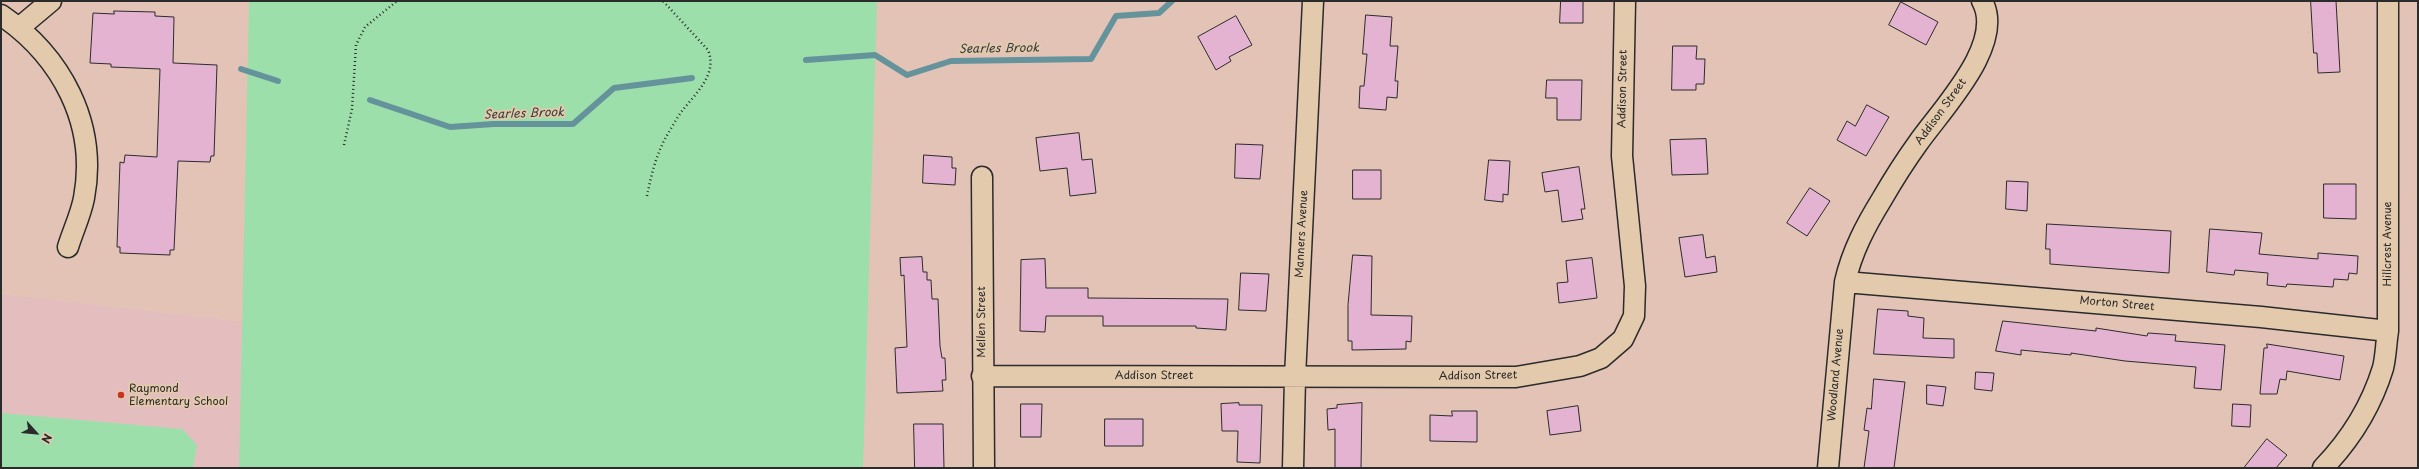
<!DOCTYPE html>
<html>
<head>
<meta charset="utf-8">
<style>
  body { margin:0 }
  #map { position:relative; width:2419px; height:469px; overflow:hidden; background:#e4c3b7; font-family:"Playpen Sans",sans-serif }
  canvas { display:block }
  .frame { position:absolute; inset:0; border:2px solid #2b2b2b; pointer-events:none }
  .north { position:absolute; left:16px; top:413px; width:40px; height:40px; -webkit-text-stroke:3px #e4caac; paint-order:stroke; rotate:117deg; font-size:11px; font-weight:700; line-height:16px; text-align:center; color:#2b2b2b }
  .north::after { content:''; display:block; margin:auto; width:14px; height:18px; background:#2b2b2b; clip-path:polygon(50% 0,100% 100%,50% 72%,0 100%) }
</style>
</head>
<body>
<div id="map">
<canvas width="2419" height="469"></canvas>
<div class="frame"></div>
<div class="north">N</div>
</div>
<script>
const ctx = document.querySelector('canvas').getContext('2d');
ctx.lineJoin = 'round';
function fill(path, color) {
  ctx.fillStyle = color;
  ctx.fill(path, 'evenodd');
}
function strokePath(path, color, width, dash) {
  ctx.strokeStyle = color;
  ctx.lineWidth = width;
  ctx.lineCap = dash ? 'butt' : 'round';
  ctx.setLineDash(dash || []);
  ctx.stroke(path);
}
function drawText(font, color, halo, rows, align = 'center') {
  ctx.font = font + ' "Playpen Sans",sans-serif';
  ctx.lineWidth = 3.5;
  ctx.setLineDash([]);
  ctx.textBaseline = 'middle';
  ctx.strokeStyle = halo;
  ctx.fillStyle = color;
  for (const [text, x, y, turn = 0] of rows) {
    ctx.save();
    ctx.translate(x, y);
    ctx.rotate((+turn || 0) * Math.PI / 180);
    ctx.textAlign = isNaN(turn) ? turn : align;
    if (halo) ctx.strokeText(text, 0, 0);
    ctx.fillText(text, 0, 0);
    ctx.restore();
  }
}
const built = new Path2D(`
  M 1,294 L 243,322 L 239,468 L 1,468 Z`);
const green = new Path2D(`
  M 249,1 L 877,1 L 863,468 L 239,468 Z
  M 1,413 L 182,429 L 197,445 L 193,468 L 1,468 Z`);
const stream = new Path2D(`
  M 806,60 L 875,55 L 907,75 L 951,61 L 1091,59 L 1116,16 L 1159,13 L 1172,1
  M 241,69 L 278,81
  M 370,100 L 450,127 L 494,124 L 573,124 L 614,88 L 692,78`);
const building = new Path2D(`
  M 1561,1 L 1583,1 L 1583,23 L 1560,23 Z
  M 2311,1 L 2336,1 L 2340,72 L 2318,73 L 2317,53 L 2314,53 Z
  M 1901,2 L 1938,22 L 1926,45 L 1889,25 Z
  M 114,11 L 155,12 L 155,16 L 174,17 L 173,63 L 217,65 L 214,156 L 211,156 L 210,162 L 178,161 L 174,250 L 170,250 L 170,255 L 120,253 L 120,247 L 117,247 L 120,162 L 124,163 L 125,155 L 157,157 L 160,69 L 111,67 L 111,64 L 90,63 L 93,13 L 114,14 Z
  M 1366,15 L 1392,17 L 1390,46 L 1398,46 L 1395,81 L 1398,81 L 1397,98 L 1387,97 L 1386,110 L 1359,108 L 1360,86 L 1364,86 L 1367,54 L 1363,54 Z
  M 1236,16 L 1252,45 L 1229,57 L 1231,61 L 1216,70 L 1198,37 Z
  M 1673,46 L 1697,46 L 1696,59 L 1705,59 L 1704,84 L 1696,84 L 1696,90 L 1672,90 Z
  M 1547,80 L 1582,80 L 1581,120 L 1557,120 L 1557,98 L 1546,98 Z
  M 1867,105 L 1889,117 L 1866,156 L 1837,140 L 1847,121 L 1855,126 Z
  M 1079,133 L 1082,160 L 1092,159 L 1096,193 L 1070,196 L 1067,168 L 1040,171 L 1036,138 Z
  M 1706,139 L 1708,174 L 1672,175 L 1670,140 Z
  M 1236,144 L 1263,145 L 1260,179 L 1235,178 Z
  M 924,155 L 952,157 L 952,168 L 956,168 L 955,185 L 923,183 Z
  M 1489,160 L 1510,161 L 1508,195 L 1503,194 L 1503,202 L 1485,200 Z
  M 1579,167 L 1585,209 L 1581,209 L 1583,219 L 1562,222 L 1558,190 L 1545,192 L 1542,173 Z
  M 1353,170 L 1381,170 L 1381,199 L 1353,199 Z
  M 2007,181 L 2028,182 L 2027,211 L 2006,209 Z
  M 2324,184 L 2356,184 L 2356,219 L 2324,218 Z
  M 1810,188 L 1830,201 L 1807,236 L 1787,223 Z
  M 2047,224 L 2171,231 L 2169,273 L 2050,264 L 2050,249 L 2046,249 Z
  M 2210,229 L 2262,233 L 2259,254 L 2318,259 L 2318,253 L 2358,256 L 2357,274 L 2349,273 L 2348,280 L 2334,279 L 2333,287 L 2287,284 L 2286,287 L 2267,285 L 2268,273 L 2235,270 L 2234,275 L 2207,272 Z
  M 1703,235 L 1706,258 L 1715,256 L 1717,272 L 1685,277 L 1679,238 Z
  M 1353,255 L 1372,256 L 1371,315 L 1412,316 L 1411,342 L 1406,341 L 1406,349 L 1352,350 L 1352,341 L 1348,341 L 1348,305 Z
  M 922,257 L 923,272 L 927,272 L 927,280 L 931,280 L 932,299 L 938,299 L 940,346 L 942,358 L 945,358 L 946,380 L 942,380 L 943,391 L 897,393 L 895,348 L 907,347 L 904,275 L 901,276 L 900,258 Z
  M 1592,258 L 1597,298 L 1559,303 L 1557,283 L 1568,282 L 1566,261 Z
  M 1045,259 L 1046,288 L 1088,288 L 1088,298 L 1228,299 L 1226,330 L 1196,328 L 1196,326 L 1103,326 L 1103,316 L 1046,316 L 1045,332 L 1020,331 L 1021,260 Z
  M 1241,273 L 1269,274 L 1266,311 L 1239,310 Z
  M 1878,309 L 1908,311 L 1908,316 L 1924,318 L 1923,338 L 1954,339 L 1954,358 L 1874,354 Z
  M 2003,321 L 2096,331 L 2096,328 L 2147,336 L 2148,333 L 2176,335 L 2175,341 L 2225,345 L 2221,390 L 2194,388 L 2196,367 L 2125,361 L 2071,353 L 2071,355 L 2021,350 L 2021,355 L 1996,351 Z
  M 2267,344 L 2344,356 L 2340,380 L 2287,371 L 2286,380 L 2280,379 L 2277,394 L 2260,394 L 2264,348 L 2267,348 Z
  M 1976,372 L 1994,373 L 1992,391 L 1975,389 Z
  M 1874,379 L 1905,382 L 1894,468 L 1864,468 L 1869,431 L 1864,430 L 1867,408 L 1871,409 Z
  M 1927,385 L 1946,387 L 1943,406 L 1927,404 Z
  M 1239,403 L 1239,405 L 1262,405 L 1260,463 L 1237,462 L 1238,431 L 1222,431 L 1221,404 Z
  M 1362,403 L 1361,468 L 1335,468 L 1335,429 L 1328,430 L 1327,409 L 1337,408 L 1337,405 Z
  M 1021,404 L 1042,404 L 1041,437 L 1021,437 Z
  M 2233,404 L 2251,405 L 2250,427 L 2232,426 Z
  M 1578,406 L 1581,431 L 1550,435 L 1547,411 Z
  M 1452,411 L 1477,411 L 1477,442 L 1430,441 L 1430,415 L 1452,416 Z
  M 1105,419 L 1143,419 L 1143,446 L 1105,446 Z
  M 914,424 L 943,424 L 944,468 L 915,468 Z
  M 2267,439 L 2287,455 L 2276,468 L 2244,468 Z`);
const path = new Path2D(`
  M 344,145 L 352,109 L 356,45 L 365,27 L 397,1
  M 647,196 C 651,176 656,155 666,137 C 671,129 676,119 682,111 C 696,93 718,74 708,50 L 663,1`);
const minor = new Path2D(`
  M 1,15 C 61,56 98,123 84,198 C 81,214 73,231 68,247
  M 20,27 L 51,1
  M 982,177 L 984,468
  M 1845,282 L 2261,317 L 2388,331
  M 982,376 L 1516,377 L 1580,366 L 1601,358 L 1623,339 L 1634,316 L 1635,286 L 1622,156 L 1625,1
  M 1293,468 L 1295,377 L 1313,1
  M 1828,468 L 1845,282 C 1852,251 1866,225 1882,199 C 1893,180 1905,161 1918,143 C 1941,110 2006,44 1982,1
  M 2323,468 C 2351,439 2371,407 2383,368 C 2386,356 2386,343 2388,331 L 2388,1`);
const markers = [
  [121,395,4,"#c8321e"]
];
const streetNames = [
  ["Addison Street",1623,89,-89],
  ["Addison Street",1941,112,-54],
  ["Manners Avenue",1302,234,-87],
  ["Hillcrest Avenue",2388,244,-90],
  ["Morton Street",2117,304,5],
  ["Mellen Street",982,322,-90],
  ["Woodland Avenue",1836,375,-85],
  ["Addison Street",1154,376],
  ["Addison Street",1478,376,-1]
];
const poiNames = [
  ["Raymond",129,389],
  ["Elementary School",129,402]
];
const waterNames = [
  ["Searles Brook",999,49,-1],
  ["Searles Brook",524,114,-2]
];
fill(built, '#e4bebf');
fill(green, '#9ddfaa');
strokePath(stream, '#64939c', 6);
fill(building, '#e4b3d2');
strokePath(building, '#2b2b2b', 1);
strokePath(minor, '#2b2b2b', 23);
strokePath(path, '#2b2b2b', 2.5, [1, 3]);
strokePath(minor, '#e4caac', 20);
for (const [x, y, r, color] of markers) {
  const dot = new Path2D();
  dot.arc(x, y, r, 0, 2 * Math.PI);
  ctx.fillStyle = color;
  ctx.fill(dot);
  strokePath(dot, '#e4caac', 1.5);
}
drawText('11px', '#2b2b2b', '#e4caac', streetNames);
drawText('11px', '#2b2b2b', '#e4caac', poiNames, 'left');
drawText('italic 12px', '#343c3e', '#e4caac', waterNames);
</script>
</body>
</html>
